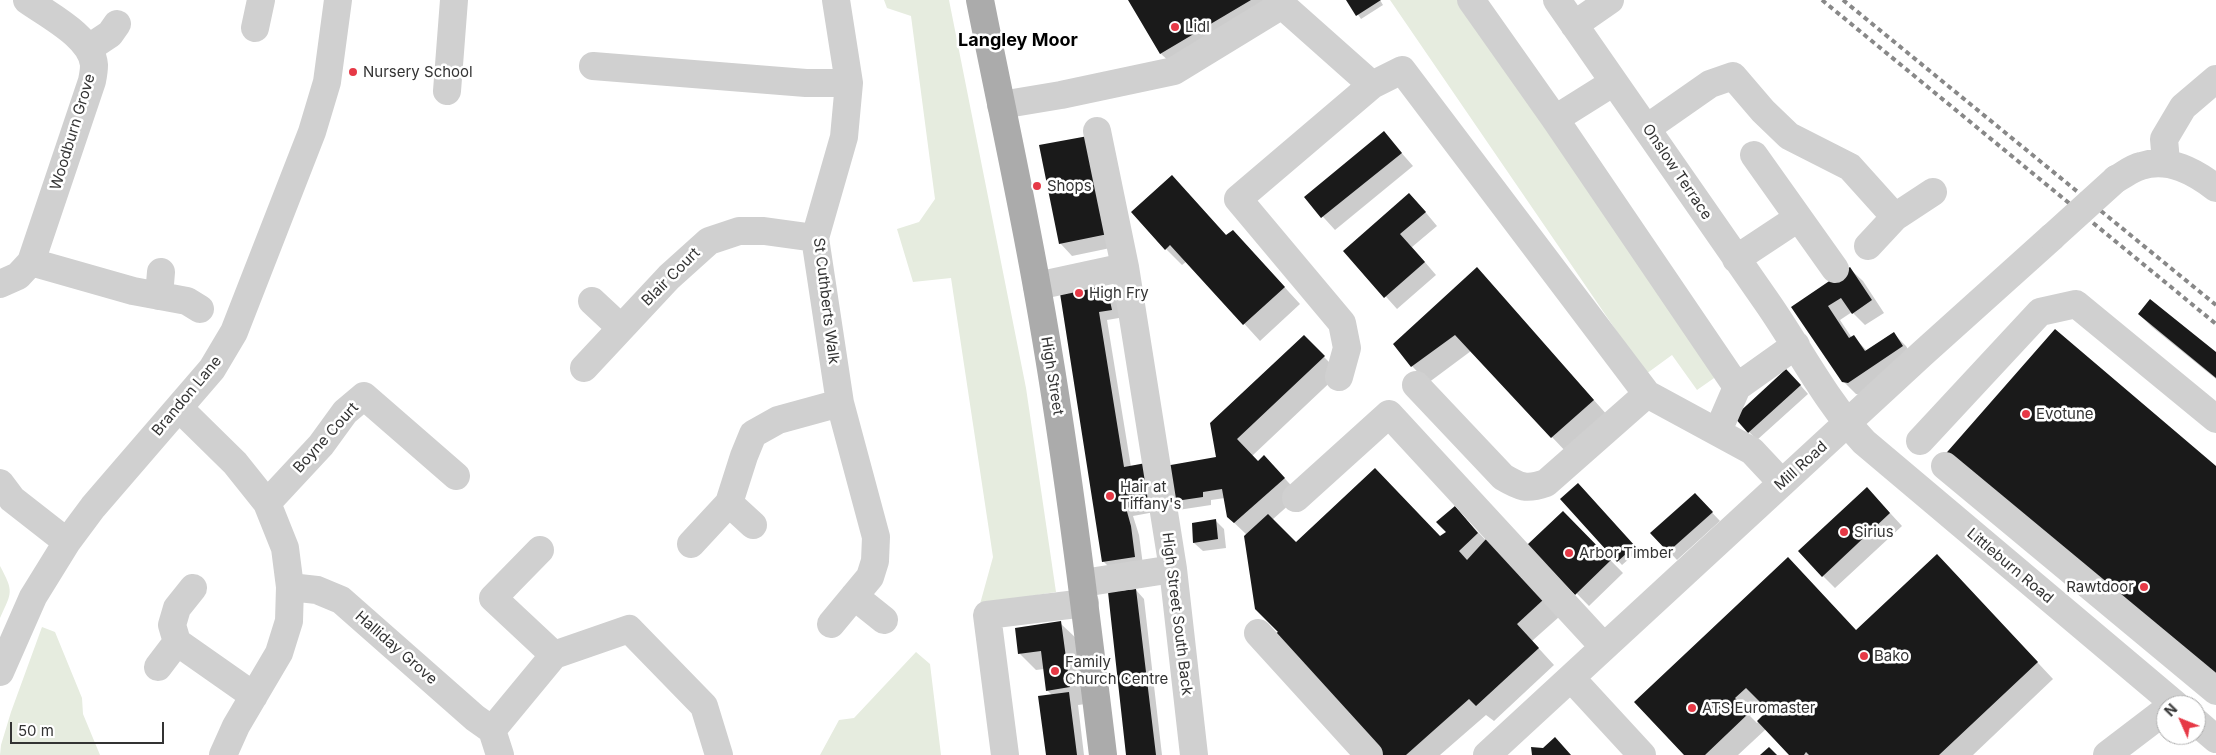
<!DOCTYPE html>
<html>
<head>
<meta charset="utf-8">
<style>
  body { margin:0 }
  #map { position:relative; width:2216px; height:755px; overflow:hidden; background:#fff; font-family:Inter,sans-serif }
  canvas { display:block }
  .north { position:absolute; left:2156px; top:695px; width:50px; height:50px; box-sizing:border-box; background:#fff; border:1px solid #adadad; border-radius:50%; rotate:314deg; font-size:14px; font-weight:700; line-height:20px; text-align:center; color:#333 }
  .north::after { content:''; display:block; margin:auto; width:18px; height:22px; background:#e63946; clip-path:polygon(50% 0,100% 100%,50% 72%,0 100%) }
  .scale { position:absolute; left:10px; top:722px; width:154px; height:22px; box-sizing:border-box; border:2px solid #333; border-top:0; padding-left:6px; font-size:15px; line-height:18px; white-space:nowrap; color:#333; -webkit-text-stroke:4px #fff; paint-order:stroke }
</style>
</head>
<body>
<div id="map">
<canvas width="2216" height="755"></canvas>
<div class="north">N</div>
<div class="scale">50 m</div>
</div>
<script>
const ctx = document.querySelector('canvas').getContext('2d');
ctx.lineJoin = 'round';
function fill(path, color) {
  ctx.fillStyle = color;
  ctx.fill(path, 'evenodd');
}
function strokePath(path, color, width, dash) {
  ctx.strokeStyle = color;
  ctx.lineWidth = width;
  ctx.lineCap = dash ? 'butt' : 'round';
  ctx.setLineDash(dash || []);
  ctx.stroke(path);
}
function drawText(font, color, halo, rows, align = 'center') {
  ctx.font = font + ' Inter,sans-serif';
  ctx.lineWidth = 5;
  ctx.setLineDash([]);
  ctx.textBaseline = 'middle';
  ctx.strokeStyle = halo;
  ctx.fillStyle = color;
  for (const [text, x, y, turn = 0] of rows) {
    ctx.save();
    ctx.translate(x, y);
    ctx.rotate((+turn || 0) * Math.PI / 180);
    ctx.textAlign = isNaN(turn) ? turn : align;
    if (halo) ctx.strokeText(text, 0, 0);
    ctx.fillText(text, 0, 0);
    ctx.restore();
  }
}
const green = new Path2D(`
  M 884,0 L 949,0 L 1026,388 L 1056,592 L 980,604 L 993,557 L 951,278 L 913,282 L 897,229 L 919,222 L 935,199 L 911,16 L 887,8 Z
  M 1390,0 L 1460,0 L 1717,376 L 1697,390 L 1672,355 L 1646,374 Z
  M 0,566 C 14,592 12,592 0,618 Z
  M 42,627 L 55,632 L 82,698 L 83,714 L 100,755 L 0,755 L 1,745 L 11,712 Z
  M 916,652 L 930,664 L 941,755 L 820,755 L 839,720 L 854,718 Z`);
const shadow = new Path2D(`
  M 1129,0 L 1285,0 L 1173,65 L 1160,53 Z
  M 1348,0 L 1380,0 L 1383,5 L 1361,19 Z
  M 1384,133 L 1413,166 L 1335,230 L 1305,197 Z
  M 1041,146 L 1120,246 L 1072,256 L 1060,243 Z
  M 1188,193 L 1227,236 L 1233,231 L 1300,304 L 1260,341 L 1187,261 L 1182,265 L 1166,249 Z
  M 1422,208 L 1437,226 L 1412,247 L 1436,275 L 1397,309 L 1345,251 Z
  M 1477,269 L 1609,417 L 1568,454 L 1471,351 L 1428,383 L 1412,366 L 1395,344 Z
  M 1850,269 L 1863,281 L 1884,313 L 1865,325 L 1852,312 L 1840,320 L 1852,338 L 1854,337 L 1867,351 L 1893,333 L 1906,346 L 1914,359 L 1861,395 L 1856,394 L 1843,381 L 1793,307 Z
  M 1095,283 L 1108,295 L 1121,293 L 1119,318 L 1107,320 L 1131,467 L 1160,511 L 1133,516 L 1139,535 L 1143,565 L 1112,570 L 1103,561 Z
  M 2139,314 L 2216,354 L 2216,379 L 2152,327 Z
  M 1304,337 L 1340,373 L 1252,456 L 1258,462 L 1264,456 L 1300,495 L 1272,520 L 1296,544 L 1440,537 L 1448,533 L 1455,508 L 1559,617 L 1532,641 L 1554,665 L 1494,721 L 1486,715 L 1440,755 L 1379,755 L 1280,633 L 1247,535 L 1228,517 L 1225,498 L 1211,500 L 1211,505 L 1178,510 L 1170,502 L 1218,458 Z
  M 1795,379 L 1808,394 L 1757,440 L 1749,432 Z
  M 1582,488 L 1638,551 L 1622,565 L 1562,499 Z
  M 1879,501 L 1902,526 L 1835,588 L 1823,576 Z
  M 1703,503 L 1720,521 L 1677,560 L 1652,533 Z
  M 1563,512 L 1623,573 L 1589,606 L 1529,545 Z
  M 1215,520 L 1224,529 L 1226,548 L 1203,551 L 1194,543 L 1193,524 Z
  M 1953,572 L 2053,679 L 1973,755 L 1790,755 L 1766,729 L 1738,755 L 1686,755 L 1636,702 L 1857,631 ZM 1763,704 L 1769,711 L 1757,723 L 1750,716 Z
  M 1136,590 L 1144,599 L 1162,755 L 1128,755 Z
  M 1060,623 L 1077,639 L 1086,704 L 1078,705 L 1084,755 L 1047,755 L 1052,695 L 1047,690 L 1044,669 L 1036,670 L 1020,654 Z`);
const building = new Path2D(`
  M 1128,0 L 1251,0 L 1160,54 Z
  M 1346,0 L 1381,0 L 1356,16 Z
  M 1384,131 L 1402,153 L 1321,218 L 1304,197 Z
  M 1088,136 L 1108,234 L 1059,244 L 1039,145 Z
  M 1172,175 L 1226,235 L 1233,230 L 1285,287 L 1243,325 L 1170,245 L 1165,250 L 1131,212 Z
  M 1409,193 L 1426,212 L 1400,234 L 1425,262 L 1384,298 L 1343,251 Z
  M 1477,267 L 1594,400 L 1551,438 L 1455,335 L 1411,367 L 1393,344 Z
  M 1850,267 L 1872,300 L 1852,314 L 1841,298 L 1828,306 L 1849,338 L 1854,335 L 1865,351 L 1894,332 L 1903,346 L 1848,383 L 1842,382 L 1791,307 Z
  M 1096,281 L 1098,295 L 1121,291 L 1122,299 L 1110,301 L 1112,310 L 1099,312 L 1124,467 L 1146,463 L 1152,503 L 1126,508 L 1131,526 L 1135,557 L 1102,562 L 1059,287 Z
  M 2150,299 L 2216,352 L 2216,378 L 2138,314 Z
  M 2055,329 L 2216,466 L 2216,685 L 1941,459 Z
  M 1304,335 L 1325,356 L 1237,439 L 1258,461 L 1264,455 L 1285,478 L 1234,523 L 1227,517 L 1222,489 L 1203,492 L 1203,497 L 1169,502 L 1165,466 L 1216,457 L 1210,423 Z
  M 1786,369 L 1801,385 L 1748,433 L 1734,417 Z
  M 1375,468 L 1440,536 L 1446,532 L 1436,522 L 1455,506 L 1478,533 L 1459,551 L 1467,560 L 1487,538 L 1543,600 L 1517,624 L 1539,648 L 1476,706 L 1469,699 L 1406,755 L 1377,755 L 1269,637 L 1278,632 L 1255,609 L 1244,536 L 1268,514 L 1296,542 Z
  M 1578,483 L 1635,546 L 1617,562 L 1560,499 Z
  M 1867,487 L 1890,513 L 1822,577 L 1798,551 Z
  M 1695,493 L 1713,512 L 1668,552 L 1650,533 Z
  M 1563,511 L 1611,560 L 1575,595 L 1527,545 Z
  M 1216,519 L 1218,539 L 1193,543 L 1192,523 Z
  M 1937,554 L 2038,662 L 1939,755 L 1809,755 L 1806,752 L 1804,755 L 1789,755 L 1757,721 L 1768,710 L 1746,688 L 1735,698 L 1749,713 L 1705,755 L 1684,755 L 1634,702 L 1788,557 L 1856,630 Z
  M 1136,589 L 1156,755 L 1126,755 L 1108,592 Z
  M 1061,621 L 1070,687 L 1046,691 L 1041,651 L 1018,654 L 1015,628 Z
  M 1069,692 L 1077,755 L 1046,755 L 1038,696 Z
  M 1555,737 L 1571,755 L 1532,755 L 1531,747 L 1543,748 Z
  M 1769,747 L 1777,755 L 1760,755 Z`);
const minor = new Path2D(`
  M 1471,0 L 1555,119 L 1737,387
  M 1557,0 C 1628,102 1698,204 1769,305 C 1800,350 1827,403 1864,442 L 2176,705
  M 1574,25 L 1610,0
  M 255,28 L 261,0
  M 89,48 L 110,34 L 117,24
  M 593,66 L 806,83 L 849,83
  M 447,91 L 454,0
  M 1001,105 L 1061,95 L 1174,71 L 1282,5 L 1372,85
  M 1555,119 L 1614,82
  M 1647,128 L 1710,84 L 1733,76 L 1763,111 L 1789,136 L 1850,167 L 1895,217
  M 1097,131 L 1125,267
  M 1754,155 L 1835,269
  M 2166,162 L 2164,139 L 2183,107 L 2216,79
  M 2116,179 C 2124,175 2132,168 2141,166 C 2169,157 2195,172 2216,188
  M 1868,246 L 1895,217 L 1933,192
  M 1736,259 L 1798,218
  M 31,262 L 133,291 L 187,301 L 200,309
  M 0,284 L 18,276 L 31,262 L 92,81 C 93,76 94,70 94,65 C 92,37 48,15 27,0
  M 1037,286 L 1125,267 L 1173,569 L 1194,755
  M 159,296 L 161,272
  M 592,301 L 621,328
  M 584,368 L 669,277 L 709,241 L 739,231 L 764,231 L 815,238
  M 1339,377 L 1347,348 L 1342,323 L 1238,199 L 1372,85 L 1402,70 L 1647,394 L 1752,451 L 1782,483
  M 1416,385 L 1503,477 C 1520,487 1526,490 1546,483 L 1647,394
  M 179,408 L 235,463 L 267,503 L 285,548 L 290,587 L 289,621 L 279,653 L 236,726 L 223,755
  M 1718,431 L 1737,387 L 1796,345
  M 1920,441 L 2040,312 L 2076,304 L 2216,419
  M 1945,466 L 2216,691
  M 0,483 L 12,499 L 67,542
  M 1296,498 L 1389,414 L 1604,647
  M 267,503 L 321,445 L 345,412 L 364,396 L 456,476
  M 729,503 L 753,525
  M 691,544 L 729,503 L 744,456 L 753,434 L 778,420 L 840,403
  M 540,550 L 493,598 L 554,655
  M 1083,583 L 1173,569
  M 290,587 L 317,590 L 341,600 L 475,718 L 492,730 L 554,655 L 629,629 L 704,706 L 719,755
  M 193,588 L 177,608 L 172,625 L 177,642 L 254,696
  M 854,596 L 884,620
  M 831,624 L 870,577 L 875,561 L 876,537 L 840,403 L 815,238 L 844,137 L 849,83 L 836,0
  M 1258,633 L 1369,755
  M 158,667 L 177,642
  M 0,672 L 33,597 L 67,542 L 93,507 L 212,369 L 234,332 L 312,132 L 327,82 L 338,0
  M 1571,678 L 1642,755
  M 2196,722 L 2216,739
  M 492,730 L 500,755
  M 1005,755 L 987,615 L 1085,603
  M 1487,755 L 1923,353 L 2052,237
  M 2107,755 L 2166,710`);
const major = new Path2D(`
  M 980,0 C 999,96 1020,191 1037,287 C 1065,442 1084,598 1103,755`);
const rail = new Path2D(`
  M 1822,0 L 2216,324
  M 1843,0 L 2216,305`);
const minorBridge = new Path2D(`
  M 2052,237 L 2116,179`);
const markers = [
  [1175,27,5,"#e63946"],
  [353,72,5,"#e63946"],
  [1037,186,5,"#e63946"],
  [1079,293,5,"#e63946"],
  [2026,414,5,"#e63946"],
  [1110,496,5,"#e63946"],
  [1844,532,5,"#e63946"],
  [1569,553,5,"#e63946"],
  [2144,587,5,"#e63946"],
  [1864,656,5,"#e63946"],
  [1055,671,5,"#e63946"],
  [1692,708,5,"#e63946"]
];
const poiNames = [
  ["Lidl",1185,27],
  ["Nursery School",363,72],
  ["Shops",1047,186],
  ["High Fry",1089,293],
  ["Evotune",2036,414],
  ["Hair at",1120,487],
  ["Tiffany's",1120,504],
  ["Sirius",1854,532],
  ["Arbor Timber",1579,553],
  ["Rawtdoor",2134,587,"right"],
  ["Bako",1874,656],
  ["Family",1065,662],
  ["Church Centre",1065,679],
  ["ATS Euromaster",1702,708]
];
const streetNames = [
  ["Woodburn Grove",73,132,-73],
  ["Onslow Terrace",1677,172,56],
  ["Blair Court",671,277,-45],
  ["St Cuthberts Walk",826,301,83],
  ["High Street",1052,376,81],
  ["Brandon Lane",187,396,-50],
  ["Boyne Court",326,438,-48],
  ["Mill Road",1801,466,-42],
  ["Littleburn Road",2010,566,40],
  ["High Street South Back",1177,614,83],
  ["Halliday Grove",396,648,41]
];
const quarterNames = [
  ["Langley Moor",1018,41]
];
fill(green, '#e6ecdf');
fill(shadow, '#0003');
fill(building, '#1a1a1a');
strokePath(minor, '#d0d0d0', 28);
strokePath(major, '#ababab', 28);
strokePath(rail, '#888', 4, [5, 4]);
strokePath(minorBridge, '#d0d0d0', 28);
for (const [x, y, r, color] of markers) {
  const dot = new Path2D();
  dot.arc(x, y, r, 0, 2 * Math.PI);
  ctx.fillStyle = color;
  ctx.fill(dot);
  strokePath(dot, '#fff', 2);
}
drawText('15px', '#333', '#fff', poiNames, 'left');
drawText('15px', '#333', '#fff', streetNames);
drawText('bold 18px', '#000', '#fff', quarterNames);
</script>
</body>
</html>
